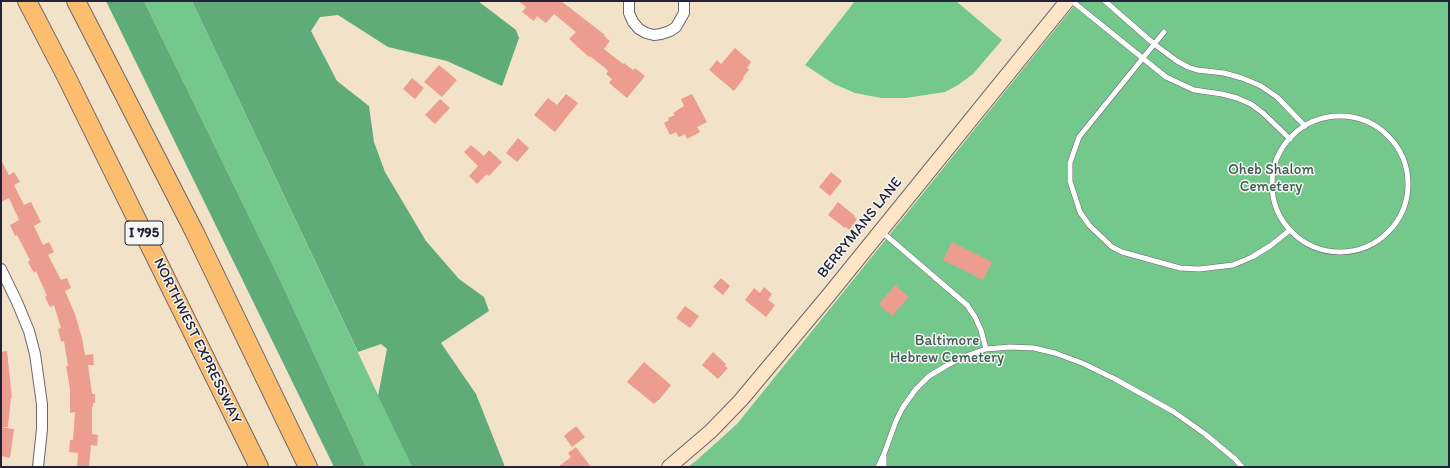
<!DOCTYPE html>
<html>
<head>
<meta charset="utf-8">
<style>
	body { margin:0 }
	#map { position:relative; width:1450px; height:468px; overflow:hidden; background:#f2e2c8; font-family:Itim,sans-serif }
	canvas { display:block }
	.frame { position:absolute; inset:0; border:2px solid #22223b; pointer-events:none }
</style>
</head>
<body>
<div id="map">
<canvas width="1450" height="468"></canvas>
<div class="frame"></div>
</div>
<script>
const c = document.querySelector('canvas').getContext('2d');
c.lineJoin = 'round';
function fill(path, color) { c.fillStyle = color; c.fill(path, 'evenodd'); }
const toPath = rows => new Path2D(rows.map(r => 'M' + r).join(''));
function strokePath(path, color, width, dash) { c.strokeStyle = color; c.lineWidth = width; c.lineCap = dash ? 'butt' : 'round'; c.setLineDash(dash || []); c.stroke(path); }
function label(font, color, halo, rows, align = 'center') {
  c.font = font + ' Itim,sans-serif'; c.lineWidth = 3; c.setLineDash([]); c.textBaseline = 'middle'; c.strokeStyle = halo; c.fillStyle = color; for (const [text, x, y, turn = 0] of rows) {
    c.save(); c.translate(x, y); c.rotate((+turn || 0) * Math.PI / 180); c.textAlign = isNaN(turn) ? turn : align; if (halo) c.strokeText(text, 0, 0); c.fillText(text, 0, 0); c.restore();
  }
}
const green = toPath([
	[144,1,192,1,412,467,366,467,281,282],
	[855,1,956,1,1002,40,973,74,958,85,945,92,906,98,881,98,855,93,834,84,805,65],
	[1078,1,1449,1,1449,467,688,467,697,460,737,424]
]);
const forest = toPath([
	[106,1,144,1,281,282,366,467,334,467],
	[192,1,478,1,516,30,519,38,502,86,447,61,388,47,338,15,320,17,311,31,337,81,369,106,374,142,385,172,426,241,459,279,484,297,489,311,441,343,476,394,505,467,412,467,378,396,387,349,381,344,358,352]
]);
const building = toPath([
	[518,1,561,1,605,35,604,36,610,41,604,49,623,64,624,63,633,70,635,68,645,76,627,98,609,83,612,79,606,74,608,71,604,67,590,56,589,57,569,39,576,32,554,14,546,23,537,16,534,21,522,12,526,7],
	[735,48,751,62,747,68,749,70,743,77,744,78,734,91,709,70,717,60,721,64],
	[439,65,457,80,442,97,424,82],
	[412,78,424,88,415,99,403,89],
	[566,94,578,103,555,132,534,115,548,98,557,105],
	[692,94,707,122,697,127,700,132,687,139,685,134,679,137,676,132,670,135,664,123,669,120,668,118,675,115,673,113,684,106,681,99],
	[440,99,450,108,435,124,425,115],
	[518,138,529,148,517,162,506,153],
	[471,145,484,156,489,150,502,162,489,176,487,174,477,184,469,176,478,166,464,152],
	[1,160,9,175,14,172,20,182,14,185,24,205,31,202,41,222,34,226,43,245,49,242,54,252,48,255,61,280,67,278,71,288,65,291,75,314,82,338,85,355,93,354,94,365,88,365,92,394,95,394,95,403,93,403,93,407,92,407,92,434,98,435,97,446,91,445,89,467,77,467,78,453,69,452,70,440,73,440,75,412,70,413,70,389,66,366,68,366,64,341,61,342,58,329,61,328,54,305,50,307,45,297,47,296,36,271,34,273,28,262,30,260,17,235,15,236,10,225,19,220,9,198,1,202],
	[831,172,842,181,830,196,819,187],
	[838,202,855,216,854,217,857,219,849,230,846,227,845,228,828,215],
	[952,242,992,262,983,280,943,260],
	[721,278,730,286,723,295,713,287],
	[895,285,909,297,892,316,879,304],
	[764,287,772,294,768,300,775,305,766,317,745,300,754,288,760,293],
	[685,306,699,316,690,328,676,318],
	[7,351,12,398,11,398,8,427,1,427,1,352],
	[713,352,726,364,725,366,728,368,718,379,702,365],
	[644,362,671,385,659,400,658,400,654,404,627,382],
	[576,426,585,437,572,447,564,436],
	[1,427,14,429,10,458,1,456],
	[576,447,591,467,558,467,571,457,568,453]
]);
const lane = toPath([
	[1072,1,1166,77,1194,90,1222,94,1237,98,1251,104,1263,113,1290,139],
	[1105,1,1154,44,1177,61,1188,67,1197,70,1224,73,1242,78,1261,86,1277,97,1305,126],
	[1164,32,1079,137,1070,163,1070,181,1080,212,1089,225,1112,247,1122,252,1180,268,1199,269,1233,265,1252,257,1270,246,1290,230],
	'1272 184a68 68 0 1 1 136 0a68 68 0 1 1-136 0Z',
	[882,232,967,305,975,317,981,330,986,349,1010,347,1034,348,1055,353,1082,363,1115,379,1174,412,1205,434,1235,459,1242,467],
	[878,467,884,454,896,421,903,407,916,389,929,376,946,366,963,357,986,349],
	[884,467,884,457]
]);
const street = toPath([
	[629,1,629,13,633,22,639,29,646,33,654,35,661,34,670,31,676,27,684,13,684,1],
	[1,269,17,302,29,331,35,354,42,404,42,429,38,467]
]);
const secondary = toPath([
	[669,467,711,431,741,400,828,296,1067,1]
]);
const highway = toPath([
	[27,1,66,76,259,467],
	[76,1,194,231,308,467]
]);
const shields = [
	[144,233,38]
];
const shieldNames = [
	["I 795",144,233]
];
const parkNames = [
	["Oheb Shalom",1271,170],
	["Cemetery",1271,187],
	["Baltimore",947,341],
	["Hebrew Cemetery",947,358]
];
const streetNames = [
	["BERRYMANS LANE",860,228,-51],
	["NORTHWEST EXPRESSWAY",197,341,64]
];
fill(green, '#75c88c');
fill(forest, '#60ac78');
fill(building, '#ec9d8f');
strokePath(lane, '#6b656c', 6);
strokePath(street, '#6b656c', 12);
strokePath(secondary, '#6b656c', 16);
strokePath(highway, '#6b656c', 20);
strokePath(lane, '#fff', 5);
strokePath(street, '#fff', 10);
strokePath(secondary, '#fee5c5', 14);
strokePath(highway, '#fcbd6f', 18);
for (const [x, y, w] of shields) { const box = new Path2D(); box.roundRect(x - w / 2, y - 12, w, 24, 3); c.fillStyle = '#f6f6f2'; c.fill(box); strokePath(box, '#22223b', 1); }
label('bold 14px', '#22223b', null, shieldNames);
label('15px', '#3f5c57', '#f6f6f2', parkNames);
label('15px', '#22223b', '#f6f6f2', streetNames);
</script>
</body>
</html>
